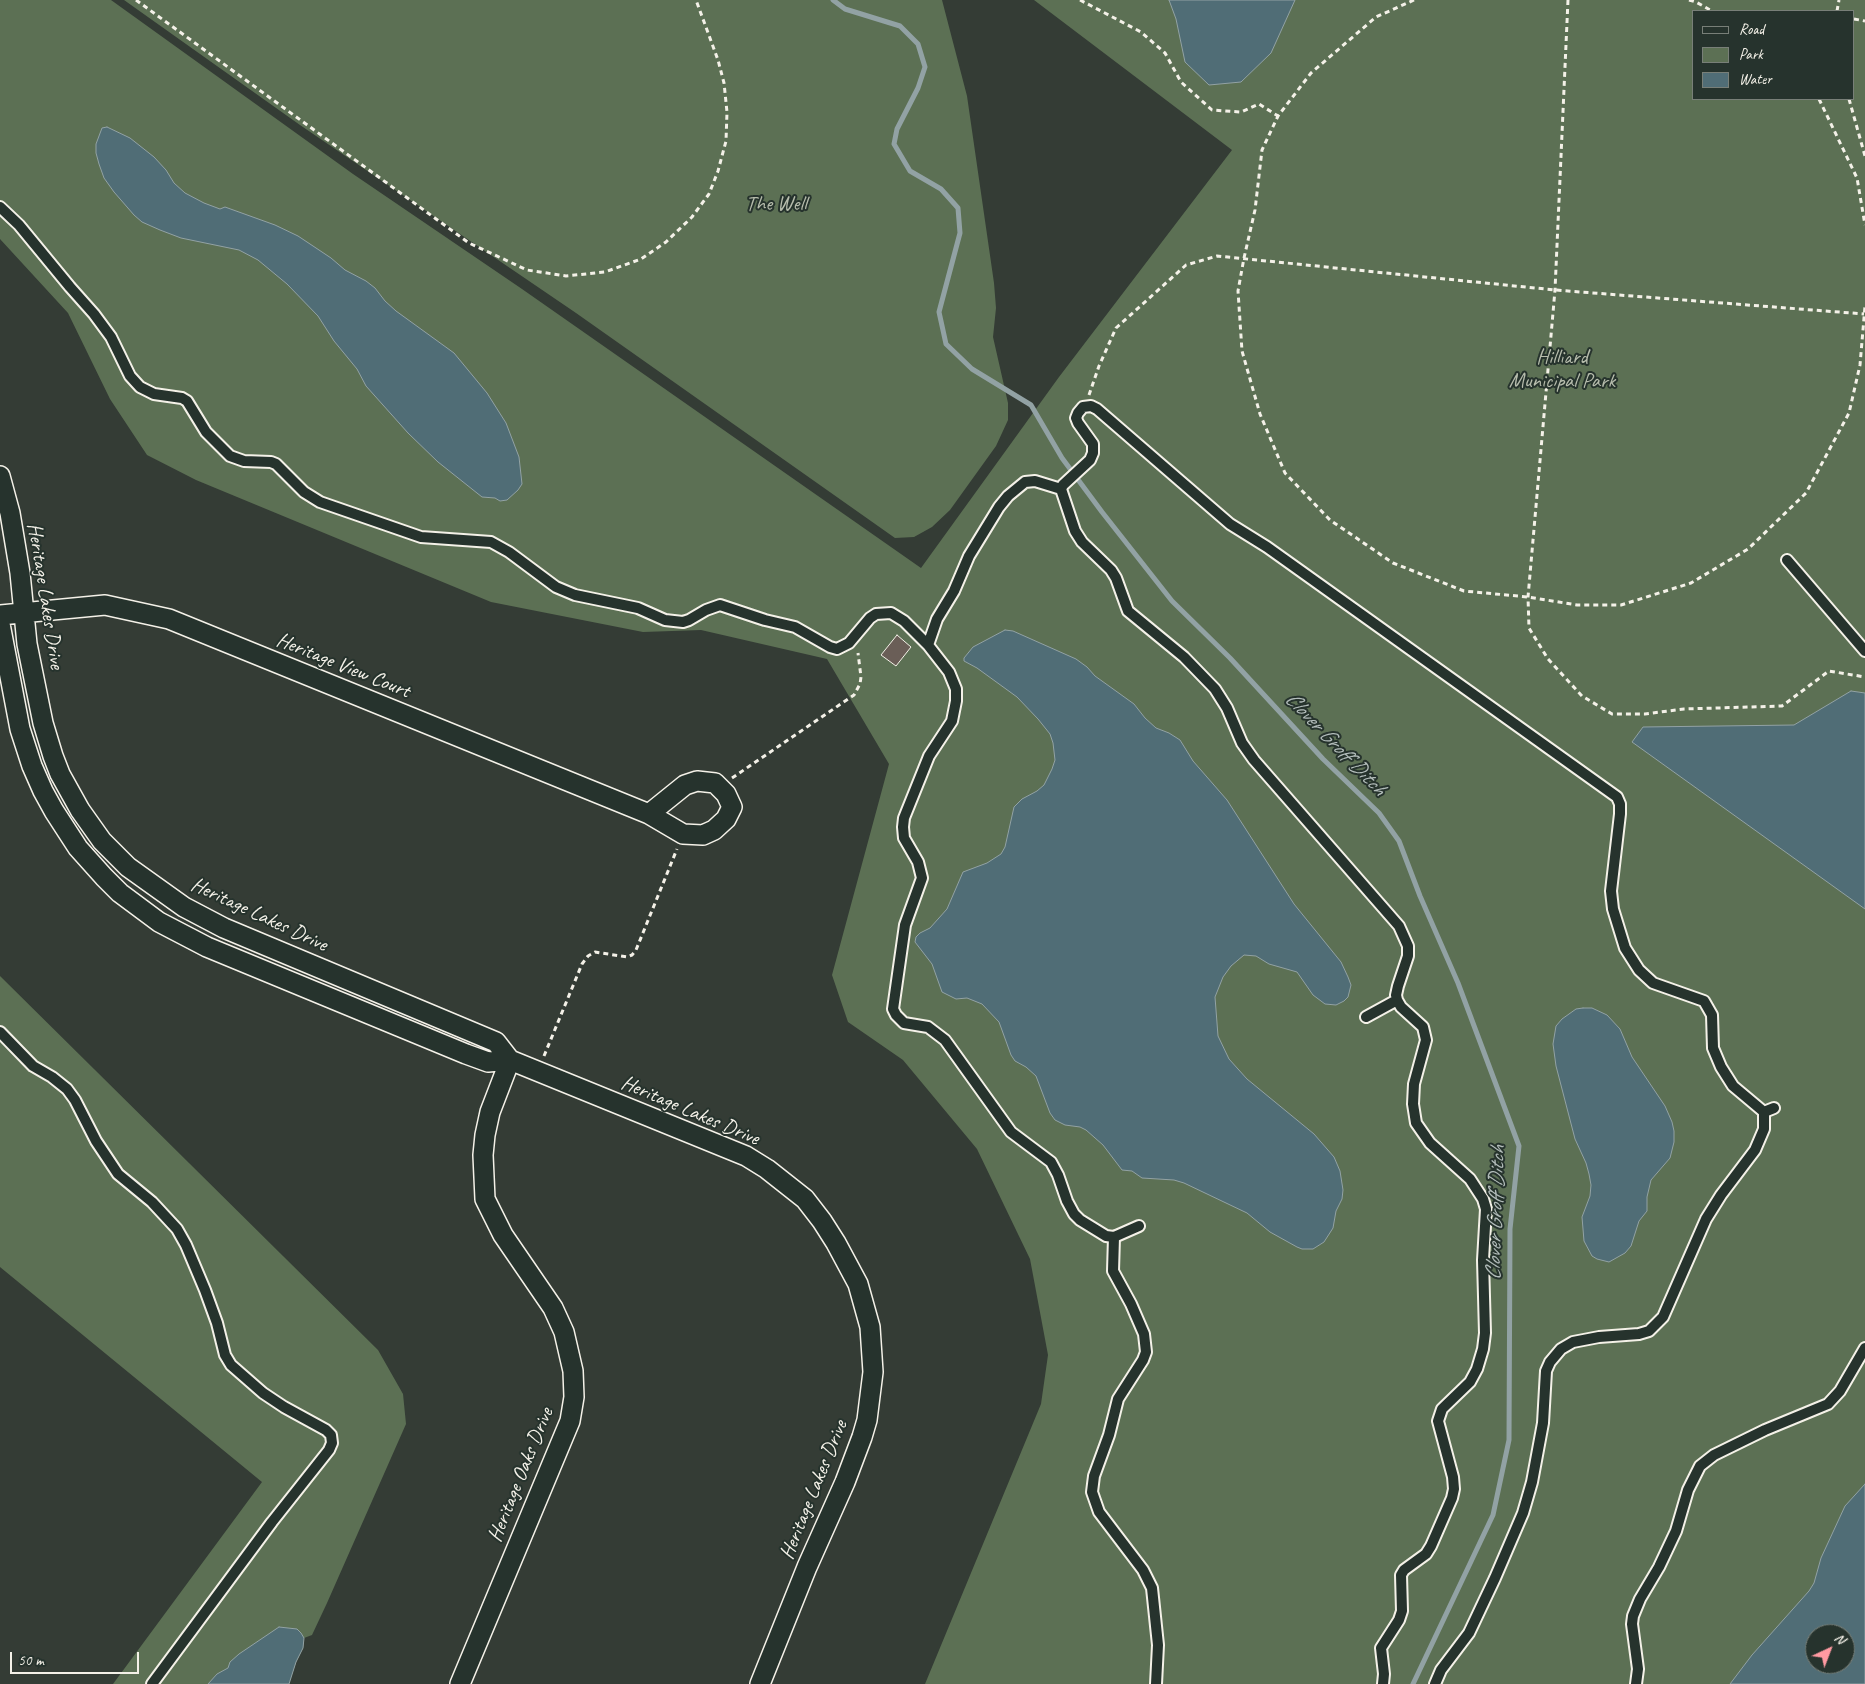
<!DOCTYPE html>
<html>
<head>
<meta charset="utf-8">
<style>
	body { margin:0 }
	#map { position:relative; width:1865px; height:1684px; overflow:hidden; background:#343c35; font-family:Caveat,sans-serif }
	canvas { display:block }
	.legend { position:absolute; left:1692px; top:10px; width:162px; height:90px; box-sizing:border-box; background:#26332d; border:1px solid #787f78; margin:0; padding:6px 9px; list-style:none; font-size:15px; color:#f4f1e8 }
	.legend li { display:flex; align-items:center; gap:10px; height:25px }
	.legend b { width:25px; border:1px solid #787f78 }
	.north { position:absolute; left:1805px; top:1624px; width:50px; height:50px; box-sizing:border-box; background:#26332d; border:1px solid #787f78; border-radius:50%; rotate:43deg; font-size:14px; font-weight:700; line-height:20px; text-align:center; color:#f4f1e8 }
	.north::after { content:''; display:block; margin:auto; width:18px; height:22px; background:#ff9aa2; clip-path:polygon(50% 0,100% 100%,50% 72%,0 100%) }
	.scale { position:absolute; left:10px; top:1652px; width:129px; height:22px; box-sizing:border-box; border:2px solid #f4f1e8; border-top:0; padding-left:6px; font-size:15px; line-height:18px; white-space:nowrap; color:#f4f1e8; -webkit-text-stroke:4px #26332d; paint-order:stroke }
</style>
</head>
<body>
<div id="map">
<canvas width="1865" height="1684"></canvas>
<ul class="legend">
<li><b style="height:6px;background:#26332d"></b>Road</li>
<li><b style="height:14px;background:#5c7054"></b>Park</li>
<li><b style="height:14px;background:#506d76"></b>Water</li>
</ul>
<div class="north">N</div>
<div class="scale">50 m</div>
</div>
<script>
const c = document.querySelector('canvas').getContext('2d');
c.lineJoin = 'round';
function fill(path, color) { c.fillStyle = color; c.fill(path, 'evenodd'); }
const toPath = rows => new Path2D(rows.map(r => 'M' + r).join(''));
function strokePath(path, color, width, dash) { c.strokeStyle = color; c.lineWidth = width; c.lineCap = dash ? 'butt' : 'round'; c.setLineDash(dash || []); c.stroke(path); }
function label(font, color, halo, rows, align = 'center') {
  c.font = font + ' Caveat,sans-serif'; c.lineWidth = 4; c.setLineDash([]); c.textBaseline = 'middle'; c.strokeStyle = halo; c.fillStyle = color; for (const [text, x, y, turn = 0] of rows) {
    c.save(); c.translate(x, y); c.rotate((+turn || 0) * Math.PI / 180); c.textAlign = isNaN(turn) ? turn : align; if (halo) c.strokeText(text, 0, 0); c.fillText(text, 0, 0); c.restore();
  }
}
const green = toPath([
	[0,0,111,0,353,174,522,289,921,568,1059,377,1232,150,1034,0,1865,0,1865,1684,925,1684,1041,1404,1048,1355,1030,1259,977,1149,903,1060,848,1022,832,975,889,764,827,659,701,630,643,632,491,602,196,480,147,455,110,399,68,313,0,239],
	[1694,11,1854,11,1854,99,1694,99],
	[1815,1634,1845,1634,1845,1664,1815,1664],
	[124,0,942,0,967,96,994,283,996,308,993,337,1008,403,1008,420,996,446,950,510,932,527,914,537,895,538,576,313,300,125],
	[0,976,378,1350,403,1394,406,1424,327,1603,312,1635,304,1638,303,1648,296,1662,289,1684,113,1684,262,1482,0,1267]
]);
const water = toPath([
	[1169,0,1295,0,1271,53,1241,82,1209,85,1185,62,1176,19,1169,0],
	[107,127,130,138,154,157,166,170,174,183,185,193,204,203,220,209,225,207,275,225,298,236,331,258,345,270,366,281,375,288,385,301,396,311,454,353,487,393,506,423,519,457,522,484,518,490,507,500,500,501,495,498,482,497,438,462,408,433,366,386,357,369,334,341,318,316,287,284,258,260,239,250,181,238,160,230,142,222,134,215,114,192,104,178,99,164,96,153,96,144,102,128,107,127],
	[1005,630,1013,631,1076,659,1087,667,1095,676,1134,704,1145,718,1156,728,1169,733,1180,740,1193,761,1227,800,1294,904,1341,962,1348,977,1351,985,1348,997,1344,1001,1336,1005,1325,1004,1313,995,1297,972,1269,964,1256,956,1244,955,1231,966,1223,977,1215,997,1218,1036,1229,1059,1247,1079,1314,1134,1334,1157,1340,1171,1343,1190,1342,1199,1336,1211,1333,1228,1324,1242,1313,1249,1302,1249,1297,1247,1270,1232,1247,1213,1184,1183,1174,1180,1142,1178,1132,1171,1122,1170,1103,1145,1086,1130,1080,1127,1065,1125,1055,1120,1050,1113,1036,1076,1026,1067,1015,1061,1011,1055,999,1022,982,1004,967,998,956,999,942,992,932,964,915,942,916,937,920,933,930,928,947,909,963,872,987,863,1001,854,1005,847,1014,807,1022,799,1037,791,1044,785,1052,769,1055,760,1053,743,1050,734,1038,719,1017,697,977,668,964,661,964,658,973,647,1005,630],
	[1851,691,1865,693,1865,909,1632,742,1643,727,1794,725,1851,691],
	[1583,1008,1592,1008,1607,1015,1620,1029,1632,1057,1665,1106,1672,1122,1674,1131,1674,1142,1670,1158,1651,1180,1647,1197,1647,1211,1639,1221,1631,1246,1625,1253,1609,1262,1597,1259,1592,1256,1584,1241,1582,1217,1590,1196,1591,1185,1589,1174,1586,1163,1575,1139,1556,1066,1553,1044,1556,1026,1562,1019,1576,1009,1583,1008],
	[1865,1484,1865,1684,1730,1684,1752,1655,1809,1591,1814,1583,1821,1558,1845,1506,1865,1484],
	[1815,1634,1845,1634,1845,1664,1815,1664,1815,1634],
	[279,1627,297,1629,301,1633,304,1638,303,1648,296,1662,289,1684,208,1684,217,1674,228,1668,230,1662,239,1654,279,1627]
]);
const stream = toPath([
	[833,0,845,9,900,26,918,44,925,67,918,88,897,129,894,144,910,171,941,189,958,208,960,233,939,312,946,344,972,369,1031,405,1062,458,1102,512,1172,601,1230,658,1323,759,1379,813,1399,841,1420,896,1458,983,1519,1146,1510,1229,1509,1440,1493,1515,1413,1684]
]);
const building = toPath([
	[897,635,911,647,896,666,881,655,897,635]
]);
const path = toPath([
	[136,0,469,243,527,270,566,276,605,272,641,259,666,242,692,217,709,194,718,171,726,141,727,112,724,83,718,60,696,0],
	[1080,0,1141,32,1165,53,1181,82,1212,110,1241,112,1259,104,1278,116],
	[1414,0,1376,17,1311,73,1278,116,1262,150,1255,210,1244,258,1238,291,1242,351,1260,414,1285,473,1330,520,1393,563,1464,591,1528,597,1577,605,1621,605,1691,583,1748,549,1806,493,1849,413,1860,365,1865,306],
	[1568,0,1555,290,1528,597,1529,628,1548,659,1582,696,1612,714,1645,714,1684,709,1782,706,1829,671,1865,677],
	[1689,0,1696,2,1712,11],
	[1837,11,1839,0],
	[1854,19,1865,21],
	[1819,99,1857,178,1865,225],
	[1849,99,1865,156],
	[1089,395,1099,366,1116,328,1186,265,1217,256,1555,290,1864,314],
	[732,778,854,695,860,684,861,677,858,653],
	[544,1056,582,964,588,956,595,952,627,957,632,955,636,950,677,849]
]);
const lane = toPath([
	[0,207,19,225,70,287,94,314,111,337,130,376,140,387,154,394,182,398,187,401,206,432,230,456,244,461,271,462,276,464,304,492,320,502,421,537,491,542,509,552,556,587,575,595,638,608,665,620,683,622,689,620,706,610,720,605,765,620,795,627,830,647,837,649,849,643,870,618,876,614,891,613,904,621,928,645,949,672,956,689,956,701,952,721,929,756,904,818,903,827,904,838,918,862,922,878,905,925,893,1009,896,1015,904,1023,928,1027,945,1040,1011,1132,1051,1162,1058,1175,1067,1201,1074,1214,1080,1220,1106,1236,1114,1237,1139,1226],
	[1787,560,1865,651],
	[928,645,937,619,954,591,969,556,999,507,1008,496,1025,482,1035,481,1061,489],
	[1366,1017,1397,1000],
	[0,1032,33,1066,52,1077,67,1089,75,1100,96,1141,118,1174,152,1202,177,1229,186,1245,205,1290,217,1323,225,1355,231,1365,263,1393,284,1407,326,1430,331,1435,332,1443,329,1450,272,1522,152,1684],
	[1764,1112,1774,1108],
	[1114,1237,1113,1271,1131,1304,1144,1334,1146,1352,1143,1360,1118,1399,1109,1435,1094,1476,1092,1492,1099,1512,1143,1570,1152,1588,1158,1645,1156,1684],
	[1383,1684,1384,1674,1381,1648,1399,1620,1402,1611,1401,1575,1404,1570,1426,1554,1431,1546,1452,1498,1454,1489,1453,1477,1438,1421,1442,1409,1470,1382,1477,1369,1483,1349,1485,1333,1483,1260,1486,1209,1483,1199,1470,1179,1430,1143,1416,1123,1413,1104,1414,1084,1426,1040,1423,1027,1401,1007,1397,1000,1396,995,1398,986,1408,956,1408,946,1399,926,1254,760,1242,743,1227,708,1215,689,1184,657,1128,611,1116,578,1111,570,1082,542,1075,531,1061,489,1063,485,1090,460,1093,453,1093,444,1078,423,1076,418,1078,413,1083,407,1091,406,1097,409,1230,524,1267,547,1617,797,1620,804,1620,814,1611,891,1613,909,1625,948,1639,970,1653,983,1704,1001,1712,1015,1713,1048,1721,1067,1733,1086,1764,1112,1764,1129,1755,1150,1721,1195,1706,1219,1663,1317,1649,1331,1639,1334,1599,1337,1573,1342,1561,1349,1550,1362,1546,1371,1543,1423,1532,1482,1523,1513,1495,1578,1469,1633,1441,1670,1435,1684],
	[1636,1684,1638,1669,1632,1624,1633,1616,1640,1599,1659,1567,1676,1531,1688,1490,1700,1466,1714,1455,1765,1430,1828,1404,1840,1391,1865,1348]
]);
const street = toPath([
	[0,476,10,513,20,573,27,644,43,723,53,756,60,774,80,810,102,841,128,867,184,907,224,928,496,1042,510,1060,746,1156,767,1169,805,1199,822,1221,836,1243,858,1284,870,1327,873,1372,867,1420,862,1437,845,1482,807,1567,760,1684],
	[0,615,105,605,169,619,649,814,683,834,703,835,714,830,726,819,732,807,726,794,715,783,697,781,685,785,649,814],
	[0,624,20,729,32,766,43,791,54,811,78,848,104,877,120,893,159,922,207,947,466,1054,488,1062,510,1060],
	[460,1684,570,1421,574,1397,573,1371,564,1332,553,1308,503,1235,485,1199,483,1155,485,1135,490,1112,510,1060]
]);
const parkNames = [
	["The Well",776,204],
	["Hilliard",1562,357],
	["Municipal Park",1562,381]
];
const streetNames = [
	["Heritage Lakes Drive",45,596,81],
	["Heritage View Court",343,666,22],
	["Heritage Lakes Drive",259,915,25],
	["Heritage Lakes Drive",690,1111,23],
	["Heritage Oaks Drive",521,1475,-68],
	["Heritage Lakes Drive",814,1490,-68]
];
const waterNames = [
	["Clover Groff Ditch",1335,744,46],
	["Clover Groff Ditch",1496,1213,-88]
];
fill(green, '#5c7054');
fill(water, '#506d76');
strokePath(water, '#92a2a4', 1);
strokePath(stream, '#92a2a4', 5);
fill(building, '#6a5e57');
strokePath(building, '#f4f1e8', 1);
strokePath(lane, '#f4f1e8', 14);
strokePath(street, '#f4f1e8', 22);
strokePath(path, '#f4f1e8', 3, [5, 4]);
strokePath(lane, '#26332d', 10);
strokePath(street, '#26332d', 19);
label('21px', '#b7bdad', '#26332d', parkNames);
label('21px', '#f4f1e8', '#26332d', streetNames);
label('italic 22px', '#b2bcba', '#26332d', waterNames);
</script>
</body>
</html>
